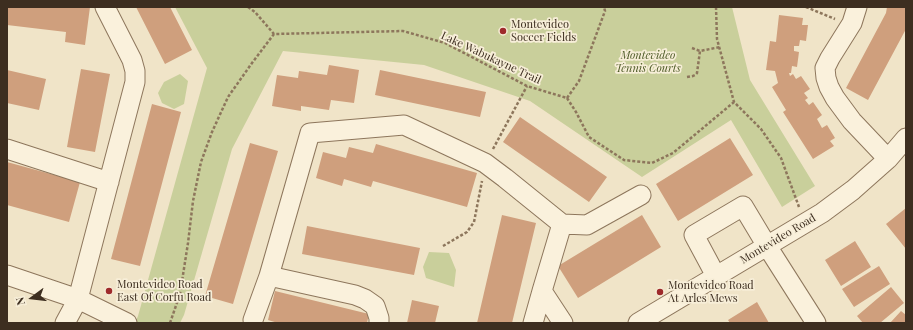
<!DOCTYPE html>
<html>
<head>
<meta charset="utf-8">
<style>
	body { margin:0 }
	#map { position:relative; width:913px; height:330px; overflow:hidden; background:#f0e4c8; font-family:"Playfair Display",serif }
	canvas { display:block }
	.frame { position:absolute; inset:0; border:8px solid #3d2e20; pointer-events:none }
	.north { position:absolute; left:12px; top:278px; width:40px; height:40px; -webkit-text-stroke:3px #f7eed8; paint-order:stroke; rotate:255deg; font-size:11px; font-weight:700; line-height:16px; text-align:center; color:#3d2e20 }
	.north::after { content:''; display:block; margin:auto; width:14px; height:18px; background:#3d2e20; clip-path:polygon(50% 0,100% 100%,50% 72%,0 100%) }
</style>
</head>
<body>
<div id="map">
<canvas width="913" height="330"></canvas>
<div class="frame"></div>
<div class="north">N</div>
</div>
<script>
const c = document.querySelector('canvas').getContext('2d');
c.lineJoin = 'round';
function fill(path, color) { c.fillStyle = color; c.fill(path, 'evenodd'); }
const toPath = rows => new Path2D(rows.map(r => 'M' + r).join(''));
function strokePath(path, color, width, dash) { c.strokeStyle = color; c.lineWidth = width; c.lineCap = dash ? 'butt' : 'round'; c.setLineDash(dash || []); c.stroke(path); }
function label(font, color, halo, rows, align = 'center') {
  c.font = font + ' "Playfair Display",serif'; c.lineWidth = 3.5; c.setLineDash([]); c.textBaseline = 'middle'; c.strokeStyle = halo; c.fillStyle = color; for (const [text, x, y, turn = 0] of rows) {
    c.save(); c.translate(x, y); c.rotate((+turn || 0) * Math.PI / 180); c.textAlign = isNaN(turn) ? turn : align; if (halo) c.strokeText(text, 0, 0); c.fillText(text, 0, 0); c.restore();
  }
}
const green = toPath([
	[175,7,732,7,750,80,815,186,782,207,731,120,642,177,530,101,424,65,283,51,232,149,184,315,180,323,135,323,138,316,143,298,207,68],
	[180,74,188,81,184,104,174,109,162,103,158,93,164,82],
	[429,252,449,253,456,270,454,287,426,278,423,267]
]);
const building = toPath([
	[7,7,90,7,85,45,65,42,66,32,7,25],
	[136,7,170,7,192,50,165,64],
	[887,7,906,7,906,29,868,100,846,88,886,13],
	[779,15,803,18,802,25,808,25,806,41,800,40,799,46,794,46,794,51,799,52,797,67,792,66,791,73,789,73,790,76,793,74,796,79,801,76,810,89,804,93,808,98,805,100,809,105,813,102,822,115,817,119,822,128,827,125,835,138,830,141,834,146,813,159,783,112,786,110,772,87,778,83,775,71,766,70,770,41,776,42],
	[329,65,359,70,354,103,331,100,329,110,301,106,301,111,272,106,277,75,298,78,299,71,327,75],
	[81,69,110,74,95,152,67,147],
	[7,70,46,79,39,110,7,103],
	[380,70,486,92,480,117,375,95],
	[152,104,181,112,140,266,111,259],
	[520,117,607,177,589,202,503,142],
	[730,138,753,175,678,221,656,184],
	[250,143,278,151,233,304,205,296],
	[376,144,477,173,467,207,373,181,371,187,344,179,342,186,316,178,323,152,346,158,349,147,373,153],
	[7,162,80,182,69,222,7,205],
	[906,208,906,249,886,224],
	[502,215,536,223,512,323,477,323],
	[642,215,661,247,578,298,558,266],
	[307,226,420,248,414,275,302,254],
	[855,241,871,267,841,286,825,260],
	[879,266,890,284,854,307,842,289],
	[891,287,904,303,880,323,863,323,857,316],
	[275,291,369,314,367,323,278,323,268,320],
	[412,300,439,306,435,323,407,323],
	[757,302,769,323,730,323,728,320],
	[901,311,906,315,906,323,890,323]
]);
const path = toPath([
	[248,7,255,12,274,34,403,31,445,43,527,86,567,98],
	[716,7,717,39,734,102,761,129,781,158,799,207],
	[806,7,835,19],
	[692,48,700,51],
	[687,77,693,76,695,75,697,73,700,51,720,47],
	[567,98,576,112,589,137,624,160,652,163,673,153,734,102],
	[567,98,579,81,605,11,604,7],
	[493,149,527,86],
	[443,246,467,232,474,222,482,181],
	[170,323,180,294,188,243,193,201,201,162,212,132,228,97,252,63,274,34]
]);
const minor = toPath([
	[857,7,852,23,830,58,825,68,826,78,829,87,835,98,852,121,888,159],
	[7,149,109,182],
	[562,224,587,225,641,195],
	[7,275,78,299,127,323],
	[716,276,694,235,743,206,767,246,816,323],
	[253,320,269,276],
	[65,323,78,299,135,82,135,71,132,60,105,7],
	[379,323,379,318,375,306,365,299,355,295,269,276,310,133,404,125,485,163,505,178,562,224,542,291,563,323],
	[533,323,542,291],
	[638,323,822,213,853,190,888,159,906,138]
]);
const markers = [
	[503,31,4,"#9e2a2b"],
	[109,291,4,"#9e2a2b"],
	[660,292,4,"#9e2a2b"]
];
const poiNames = [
	["Montevideo",511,25],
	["Soccer Fields",511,38],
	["Montevideo Road",117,285],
	["East Of Corfu Road",117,298],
	["Montevideo Road",668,286],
	["At Arles Mews",668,299]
];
const parkNames = [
	["Montevideo",648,56],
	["Tennis Courts",648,69]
];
const streetNames = [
	["Lake Wabukayne Trail",491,58,25],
	["Montevideo Road",778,239,-31]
];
fill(green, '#c9cf9b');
fill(building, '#cf9f7d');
strokePath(minor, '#8d765c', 21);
strokePath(path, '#8d765c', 2.5, [3, 2]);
strokePath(minor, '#faf1dc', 19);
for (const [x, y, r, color] of markers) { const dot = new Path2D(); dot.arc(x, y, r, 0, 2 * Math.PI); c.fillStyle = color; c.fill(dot); strokePath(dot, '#f7eed8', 1.5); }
label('11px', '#3d2e20', '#f7eed8', poiNames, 'left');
label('italic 11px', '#4d5a26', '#f7eed8', parkNames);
label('11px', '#3d2e20', '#f7eed8', streetNames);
</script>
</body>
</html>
